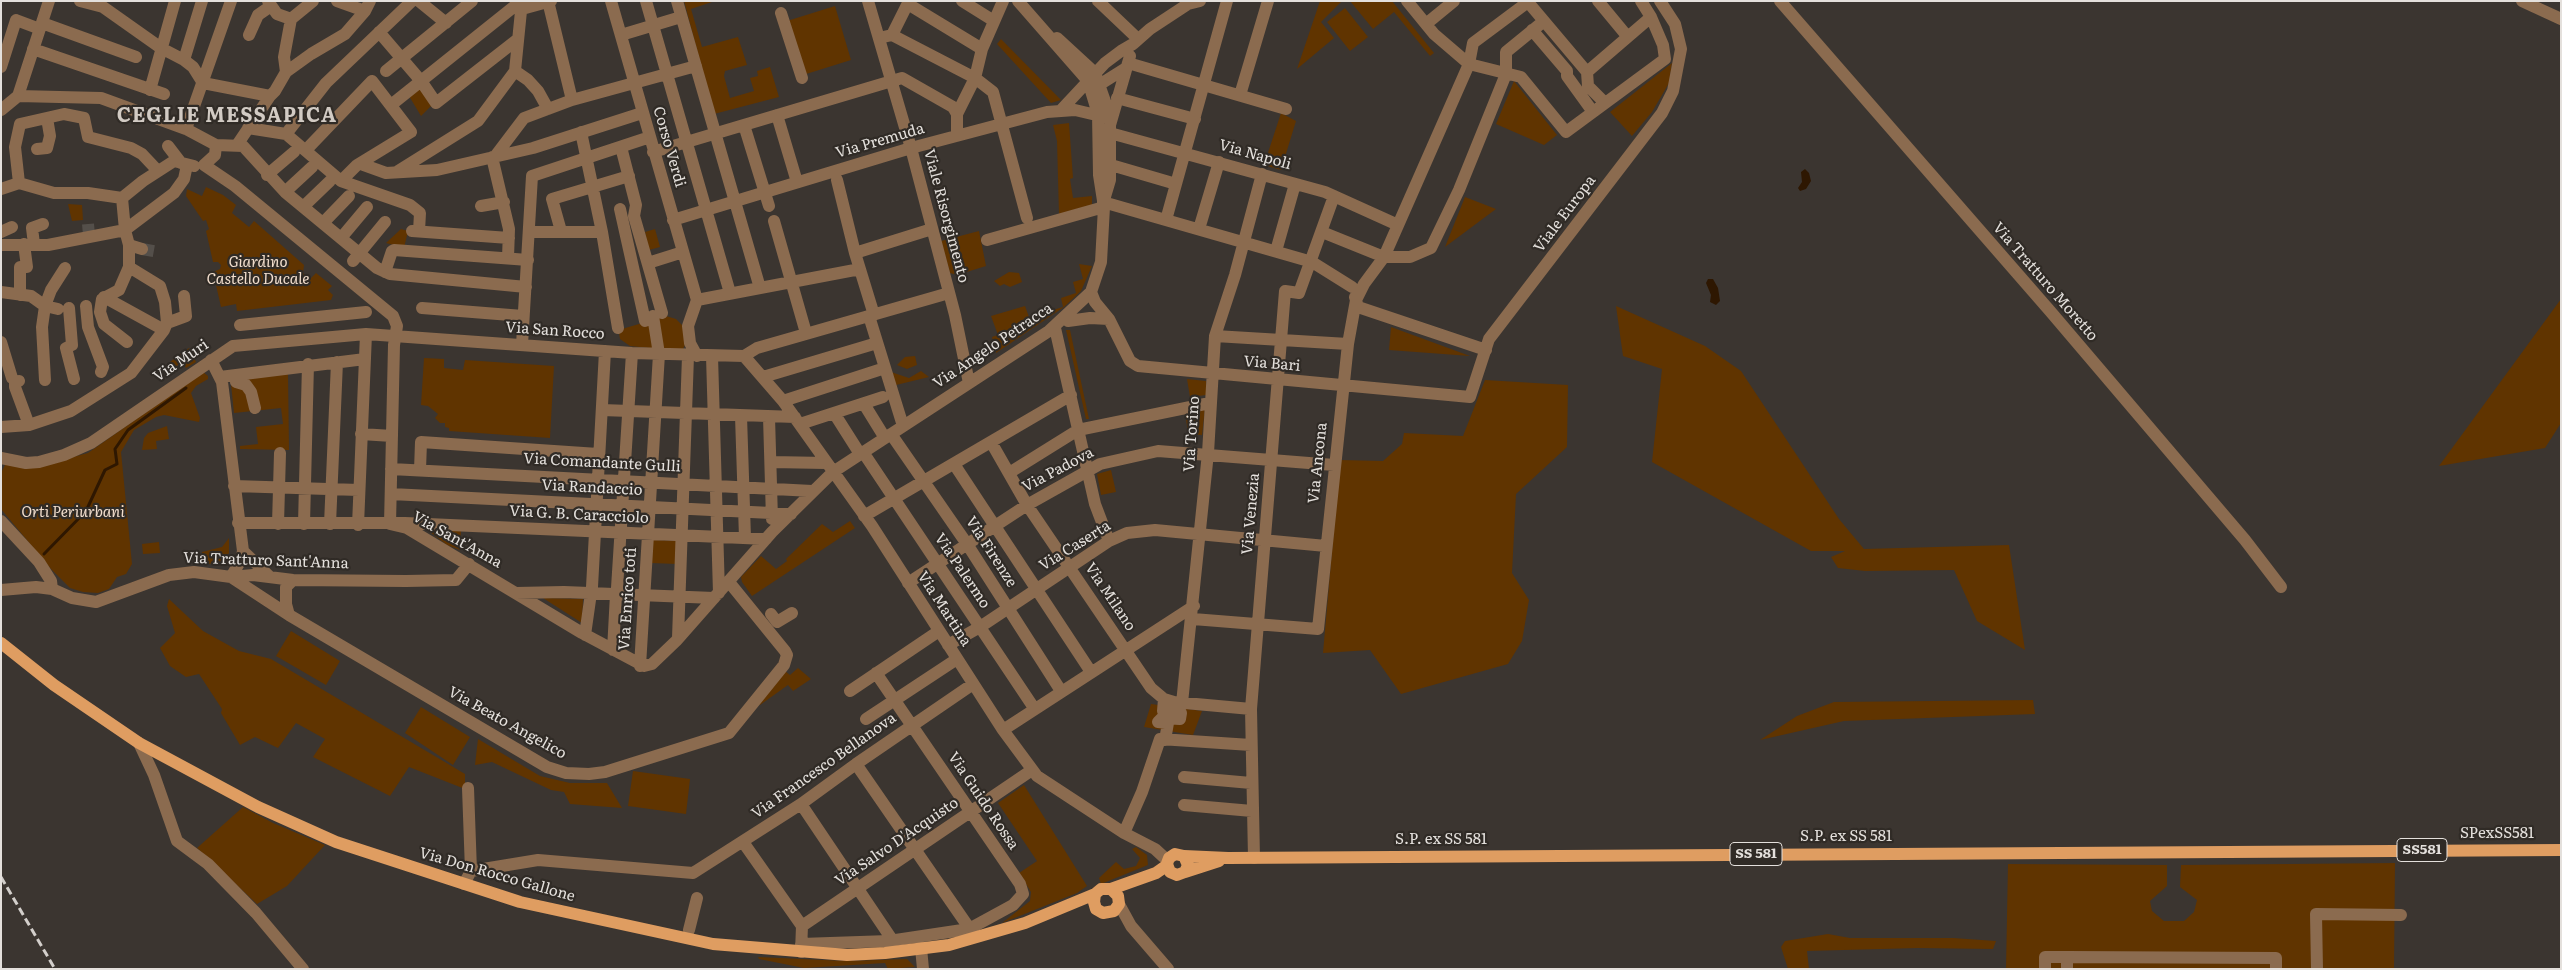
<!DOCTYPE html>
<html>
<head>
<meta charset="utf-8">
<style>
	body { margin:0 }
	#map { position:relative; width:2562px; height:970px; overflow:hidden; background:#3b3530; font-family:Literata,serif }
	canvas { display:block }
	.frame { position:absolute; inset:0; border:2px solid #e4e0dc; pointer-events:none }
</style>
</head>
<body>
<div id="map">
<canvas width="2562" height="970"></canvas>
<div class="frame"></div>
</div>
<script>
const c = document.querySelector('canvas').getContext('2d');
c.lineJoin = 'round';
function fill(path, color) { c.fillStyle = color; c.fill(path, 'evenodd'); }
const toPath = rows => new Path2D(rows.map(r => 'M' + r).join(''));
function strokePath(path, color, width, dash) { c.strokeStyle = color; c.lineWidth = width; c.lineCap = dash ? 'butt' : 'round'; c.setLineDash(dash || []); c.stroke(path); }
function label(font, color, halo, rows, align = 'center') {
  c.font = font + ' Literata,serif'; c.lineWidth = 4.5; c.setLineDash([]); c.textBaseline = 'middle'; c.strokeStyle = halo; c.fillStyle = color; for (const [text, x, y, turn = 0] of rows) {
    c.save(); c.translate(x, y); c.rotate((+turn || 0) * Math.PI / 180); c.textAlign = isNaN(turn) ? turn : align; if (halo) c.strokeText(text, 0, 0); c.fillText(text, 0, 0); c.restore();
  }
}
const green = toPath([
	[684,1,715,1,691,9,702,47,738,37,747,65,725,71,724,76,730,98,754,91,750,78,758,76,757,71,770,67,779,97,714,114],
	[1320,1,1342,1,1321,22,1334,38,1297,69],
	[1350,1,1392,1,1434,53,1430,56,1394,12,1373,29],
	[835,6,851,60,803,75,787,21],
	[1345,8,1368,37,1350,51,1327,22],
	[1001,39,1061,100,1051,103,997,44],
	[1672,63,1669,83,1652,112,1632,136,1610,112],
	[1514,81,1557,135,1544,145,1496,124],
	[419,88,433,104,421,116,409,96],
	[1281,113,1296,121,1281,170,1264,165],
	[1069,123,1073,178,1070,179,1073,198,1092,196,1092,205,1059,214,1057,141,1053,125],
	[206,187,223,195,236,205,232,213,249,227,254,221,304,265,303,273,310,279,316,273,332,286,328,290,333,295,331,300,237,311,236,304,221,307,213,272,220,269,221,265,218,262,213,262,206,231,209,229,206,220,203,221,186,196,187,189,202,196],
	[1465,197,1496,209,1445,247],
	[68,204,82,205,83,220,72,221],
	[401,229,408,231,404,248,386,243],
	[655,229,660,247,649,250,645,232],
	[979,231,986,266,957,275,950,273,941,241],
	[1079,264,1092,266,1081,291,1064,307,996,353,992,337,998,335,991,316,1025,306,1029,317,1063,307,1061,298,1076,293,1073,282,1083,279],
	[1009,272,1019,273,1022,282,1010,287,1004,284,1000,286,994,281],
	[2561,299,2561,423,2545,448,2439,466],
	[1616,306,1705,346,1741,371,1839,519,1864,549,2009,545,2025,650,1977,621,1954,570,1865,571,1838,568,1831,557,1845,551,1811,551,1652,462,1662,369,1623,356],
	[666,316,676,319,683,326,685,345,683,349,679,351,630,346,620,339,619,333,622,329],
	[1391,327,1470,356,1389,350],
	[1066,330,1070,330,1089,419,1086,419],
	[189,348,196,362,186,368,182,362,174,368,170,362],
	[915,356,917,365,907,369,897,365,905,357],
	[424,358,444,359,444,368,463,370,465,360,554,366,550,438,449,431,449,428,445,427,445,423,440,423,435,418,438,414,428,406,421,405],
	[921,371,929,377,896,385,891,372,909,378],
	[203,372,208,376,208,379,196,386,191,393,200,418,199,422,164,415,156,417,134,430,121,452,132,564,126,574,117,577,109,589,98,593,83,592,70,588,51,569,1,509,1,473,6,463,42,465,88,453],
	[288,373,289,450,240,449,240,446,258,444,256,427,283,424,281,408,234,413,231,384,236,378],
	[1187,379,1206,381,1206,395,1190,397],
	[1485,380,1568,385,1567,447,1516,494,1512,573,1529,600,1522,641,1508,664,1401,694,1370,650,1323,653,1340,460,1383,461,1402,444,1404,433,1463,436],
	[1205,408,1202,435,1188,434,1185,411],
	[167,426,169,439,156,441,157,449,142,450,144,438,148,433],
	[1111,470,1116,492,1101,495,1097,474],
	[850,521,855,528,752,596,742,582,741,577,761,556,776,569,787,561,786,559,822,524,833,532],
	[426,529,461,530,460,550,447,545],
	[229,538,229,553,223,561,209,564,203,560,202,552,222,547],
	[653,540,678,541,677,564,651,563],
	[159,542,160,553,143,554,142,544],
	[543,598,583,599,582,623],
	[169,599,203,631,239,651,271,659,465,774,465,789,409,767,390,796,313,757,325,739,296,723,278,748,255,737,240,745,221,713,222,709,199,674,186,677,170,666,160,648,175,633,167,606],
	[291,631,340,661,326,685,276,656],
	[798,668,811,679,793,691,788,685,760,705,758,703,785,671,790,675],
	[2033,700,2035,714,1844,721,1760,740,1797,716,1834,702],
	[1151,704,1202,711,1193,735,1144,727],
	[421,707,470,737,453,765,405,733],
	[478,739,540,776,570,783,607,783,622,808,570,804,564,792,551,790,492,762,475,765],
	[633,771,690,779,686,814,628,806],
	[1024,785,1087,886,1077,893,1002,923,1030,901,1031,892,1019,873,1037,861,998,803],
	[243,807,273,823,325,845,287,886,257,904,197,848],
	[1136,847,1147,855,1148,865,1101,884,1099,878,1116,862,1124,869,1136,866,1140,858,1132,849],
	[2395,863,2394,969,2006,969,2008,864,2167,865,2167,886,2150,901,2152,911,2164,921,2184,921,2194,912,2197,900,2180,887,2181,865],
	[1828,934,1850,938,1953,938,1996,941,1993,949,1918,948,1807,951,1809,969,1788,969,1781,947,1785,941],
	[758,957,846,961,907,959,915,967,888,969,885,963,804,968,759,959]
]);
const water = toPath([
	[1805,169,1809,173,1811,181,1806,189,1800,191,1798,188,1802,182,1801,172],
	[1708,279,1713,279,1718,288,1720,301,1716,305,1710,302,1711,295,1706,283]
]);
const stream = toPath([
	[44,554,86,511,105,470,117,464,115,449,128,430,186,388]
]);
const minorTunnel = toPath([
	[88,224,89,235],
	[142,249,159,252]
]);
const minor = toPath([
	[80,1,103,7,161,48,184,60,193,67,203,83],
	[268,1,277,14,291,19],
	[337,1,365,11],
	[419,1,446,23],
	[548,1,572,100],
	[611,1,697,300],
	[646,1,730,293],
	[677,1,760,288],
	[868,1,911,148,955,315,969,383],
	[962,1,994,21],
	[1018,1,1088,81,1099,85,1126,68],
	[1098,1,1138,39],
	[1407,1,1434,34,1469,64,1521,77,1566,132,1665,59,1663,45,1651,17,1641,1],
	[1527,1,1587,72,1588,86,1605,103],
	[1598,1,1627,36],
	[1780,1,2050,311,2245,540,2281,587],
	[2522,1,2561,19],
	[908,4,982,49],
	[522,9,551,1],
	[781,13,802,78],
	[291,19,313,1],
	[42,23,136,57],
	[1426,24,1454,1],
	[1532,30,1567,71,1567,76,1593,112],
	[379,32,421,81,436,103,518,39],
	[249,35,258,15,271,6],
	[621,35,681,17],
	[892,35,909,1],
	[879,38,892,35,975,78,993,92,1027,218],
	[1057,38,1095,73,1107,107,1109,119],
	[33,49,164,94],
	[184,60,202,1],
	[1128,63,1286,109],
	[1,67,16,20,40,29],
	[386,71,472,1],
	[515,71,528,80,538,91,548,109],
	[286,72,284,57,291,19],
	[1587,72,1651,17],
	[203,83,270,96],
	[150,90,175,1],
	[1240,95,1268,1],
	[18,96,101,98,186,129,216,145,243,146,285,192,377,268,390,274,526,287],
	[18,96,49,1],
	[1117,98,1195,119],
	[391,105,521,1],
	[1062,109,1105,63,1121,51,1133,44,1150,29,1188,4,1200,1],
	[1,110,18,96],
	[957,114,975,78,982,49,1003,1],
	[777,115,797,182],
	[744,125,769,206],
	[248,128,286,134,341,181,357,165,411,132,372,81,306,150],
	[186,129,231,1],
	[1099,130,1325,192,1398,225],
	[581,132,602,232,618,328],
	[286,134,326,83,412,1],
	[237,145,270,96,275,91,286,72,311,54,345,34,365,11,370,1],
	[168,146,181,163],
	[621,147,636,205,634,216,662,313],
	[37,149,47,148,50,136,47,118],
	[653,152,902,78,953,107,957,114,957,135],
	[496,155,524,118,572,100,696,66],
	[492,157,509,229,508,258],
	[361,164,386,173,437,170,533,148,642,113],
	[204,165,235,186,393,316,397,326,394,345,390,524,407,528,582,633,644,666,652,664,676,641,772,532,833,472,1049,331,1091,292,1101,262,1104,207,1099,175,1098,114,1088,81],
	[204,165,215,155,216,145],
	[1111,165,1176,184],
	[398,171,478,121,515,71,522,1],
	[267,175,294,152],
	[837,180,855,253,874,315],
	[341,181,410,205,420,213,419,231],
	[19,183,15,147,20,124,64,114,84,118,88,137,131,148,142,154,158,171],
	[19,183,54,193,88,193,122,198],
	[1,189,19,183],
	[285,192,312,167],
	[122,198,125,230,129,245,129,267,119,290,102,299,100,312,104,324,127,342],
	[122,198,143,181,174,161,194,166],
	[1104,200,1110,180,1110,125,1130,56],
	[1103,202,1312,262,1352,287],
	[304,206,330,181],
	[481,206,504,202],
	[620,209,645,321],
	[673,220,911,148,1047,112,1075,110,1109,118],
	[1166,220,1227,1],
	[774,221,806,333],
	[323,223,349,196],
	[1199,229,1219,162],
	[412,231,509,238],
	[561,231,552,199,629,176],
	[1,232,12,227],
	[531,232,602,232],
	[1322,232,1384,257,1410,257,1431,248,1459,190,1506,74,1506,52,1544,21],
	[341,238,367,207],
	[987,240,1104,207],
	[34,244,32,228,43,224],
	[1,245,48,245,125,230,174,193,184,179,187,165],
	[129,245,142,249],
	[1276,251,1295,184],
	[855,253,932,229],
	[353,261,385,222],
	[648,263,683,252],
	[129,267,160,286,165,302,167,323],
	[385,272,392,251,394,250,528,260],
	[1,292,31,296,45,306,58,309],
	[1091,292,1095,302,1109,319,1130,361,1138,366,1470,397,1489,339,1662,113,1673,91,1681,49,1675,24,1660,1],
	[20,295,20,267,27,267,24,244],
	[104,297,164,330,167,323],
	[1355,297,1358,307,1486,350],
	[697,300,860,269],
	[86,306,88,327,103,367,101,372],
	[69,308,72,345,66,348,74,379],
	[422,308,523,316],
	[869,316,903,426],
	[1068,321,1090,318,1109,319],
	[167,323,186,316,184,296],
	[240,325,366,312],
	[1055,328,1095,504,1109,541],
	[1215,336,1348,344],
	[1,342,12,378],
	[522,345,532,176,650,137],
	[697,356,690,343,688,326,697,300],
	[712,356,719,593],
	[744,356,783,401,872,526,1003,730,1037,776,1124,833,1155,849,1168,861],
	[744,356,757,348,949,293],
	[211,360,222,382,243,551,241,560,231,577],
	[220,377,365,359],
	[763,377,877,343],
	[45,380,42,327,45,306,51,290,65,268],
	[19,381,15,382,15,387,29,425],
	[236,382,246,385,251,392,255,408],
	[783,401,885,368],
	[864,404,885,438],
	[602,410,795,417],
	[834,413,860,454],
	[741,416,745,538],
	[769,417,772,519],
	[800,424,883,397],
	[1,427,29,425,71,411,131,373,164,330],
	[361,434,392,436],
	[891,434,967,544,1061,691],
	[991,442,1027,505,1151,688,1164,699,1174,702,1251,709],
	[863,452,1034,708],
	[1,458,26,463,39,462,64,455,91,443,233,346,366,334,632,353,744,356],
	[771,462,826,463],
	[954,464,1091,672],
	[391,469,812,491],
	[420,470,421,442,598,454],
	[1009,473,1078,430,1210,403],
	[234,486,359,490],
	[391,494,791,514],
	[864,516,1071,395],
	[1,521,39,562,51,581,52,589],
	[238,523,405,523,766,539],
	[278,524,280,453],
	[304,524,308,364],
	[330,524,337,362],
	[358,525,366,334],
	[243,551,269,576],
	[231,577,289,615,547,767,566,773,589,774,605,772,729,733,784,665,787,655,785,651,729,582],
	[908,583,1027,505,1100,464,1158,451,1334,465],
	[592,587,605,351],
	[617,588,632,353],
	[1,590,36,587,52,589,72,598,96,602,169,575,194,572,231,577,253,575,293,580,406,581,456,580,469,564],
	[516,593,564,592,714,598],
	[771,614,777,622,792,613],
	[289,615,286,604,286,587,293,580],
	[1193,619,1318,629,1348,344,1356,300,1364,284,1384,257,1469,64,1473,43,1528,2],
	[585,635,591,593],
	[678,638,688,356],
	[948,645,980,627,1109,541,1127,533,1155,530,1326,546],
	[613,650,616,594],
	[640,666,659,354,653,316],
	[850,691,939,631],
	[1164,699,1163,711,1181,713,1180,719,1162,718,1158,722,1168,723,1165,740],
	[1182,703,1208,453,1215,336,1235,275,1262,174],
	[866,719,957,659],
	[1003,730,1194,606],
	[139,743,154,775,177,841,208,864,256,913,303,969],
	[856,764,974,935],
	[1184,777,1251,783],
	[468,788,471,871],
	[801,804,893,941],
	[1184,805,1252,811],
	[1124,833,1142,792,1160,739,1251,745],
	[743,842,802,926],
	[1254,858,1251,709,1285,291,1299,293,1334,196],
	[464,884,471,871,538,860,693,873,801,804,856,764,973,684],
	[1119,904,1131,926,1168,969],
	[689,930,697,898],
	[801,944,889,941,969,929,1013,905,1023,894,1020,884,876,673],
	[921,948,923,969],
	[801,952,802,926,1032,770],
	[2045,969,2045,957,2067,957],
	[2067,969,2067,957,2276,958,2276,969],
	[2317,969,2316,914,2401,915]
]);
const major = toPath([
	[1,643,54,685,139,743,258,807,336,842,520,902,713,944,847,955,885,953,949,945,1025,923,1095,894],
	[1184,856,1228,858,2561,850],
	[1185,872,1219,861],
	[1111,889,1118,896,1119,904,1114,911,1103,913,1096,909,1094,902,1095,894,1101,889,1111,889,1156,873,1166,866,1169,858,1175,854,1184,856,1188,865,1185,872,1177,875,1170,872,1167,864]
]);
const rail = toPath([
	[1,877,55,969]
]);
const shields = [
	[2422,850,50],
	[1756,854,52]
];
const shieldNames = [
	["SS581",2422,850],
	["SS 581",1756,854]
];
const streetNames = [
	["Via Premuda",880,141,-16],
	["Corso Verdi",669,147,74],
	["Via Napoli",1255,155,16],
	["Viale Europa",1565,214,-53],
	["Viale Risorgimento",946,216,75],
	["Via Tratturo Moretto",2045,282,49],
	["Via San Rocco",555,331,4],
	["Via Angelo Petracca",993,346,-34],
	["Via Muri",181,361,-34],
	["Via Bari",1272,364,5],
	["Via Torino",1192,434,-86],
	["Via Comandante Gulli",602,463,3],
	["Via Ancona",1318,463,-84],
	["Via Padova",1058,470,-28],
	["Via Randaccio",592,488,3],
	["Via Venezia",1251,514,-85],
	["Via G. B. Caracciolo",579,515,3],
	["Via Sant'Anna",457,540,29],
	["Via Caserta",1075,546,-32],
	["Via Firenze",991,552,57],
	["Via Tratturo Sant'Anna",266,561,2],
	["Via Palermo",962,571,56],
	["Via Milano",1110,597,56],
	["Via Enrico toti",628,599,-86],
	["Via Martina",944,609,57],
	["Via Beato Angelico",507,723,29],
	["Via Francesco Bellanova",824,766,-35],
	["Via Guido Rossa",983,801,56],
	["SPexSS581",2497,834],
	["S.P. ex SS 581",1846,837],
	["S.P. ex SS 581",1441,840],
	["Via Salvo D'Acquisto",897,842,-34],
	["Via Don Rocco Gallone",497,875,16]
];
const parkNames = [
	["Giardino",258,263],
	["Castello Ducale",258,280],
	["Orti Periurbani",73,513]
];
const districtNames = [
	["CEGLIE MESSAPICA",227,116]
];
fill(green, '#603400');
fill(water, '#2e1701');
strokePath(stream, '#2e1701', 3);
strokePath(minorTunnel, '#544f4a', 12, [12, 6]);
strokePath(minor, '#8b6b4f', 12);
strokePath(major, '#df9d61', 12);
strokePath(rail, '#d3cfcb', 3, [8, 4]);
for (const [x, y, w] of shields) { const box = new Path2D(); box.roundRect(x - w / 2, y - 11.5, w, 23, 4); c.fillStyle = '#302b26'; c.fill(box); strokePath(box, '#e4e0dc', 1); }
label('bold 14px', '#e4e0dc', null, shieldNames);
label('15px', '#e4e0dc', '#302b26', streetNames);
label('italic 15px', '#f2decd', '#302b26', parkNames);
c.letterSpacing = '1px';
label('bold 20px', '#d2cbc4', '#302b26', districtNames);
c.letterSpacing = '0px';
</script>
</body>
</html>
